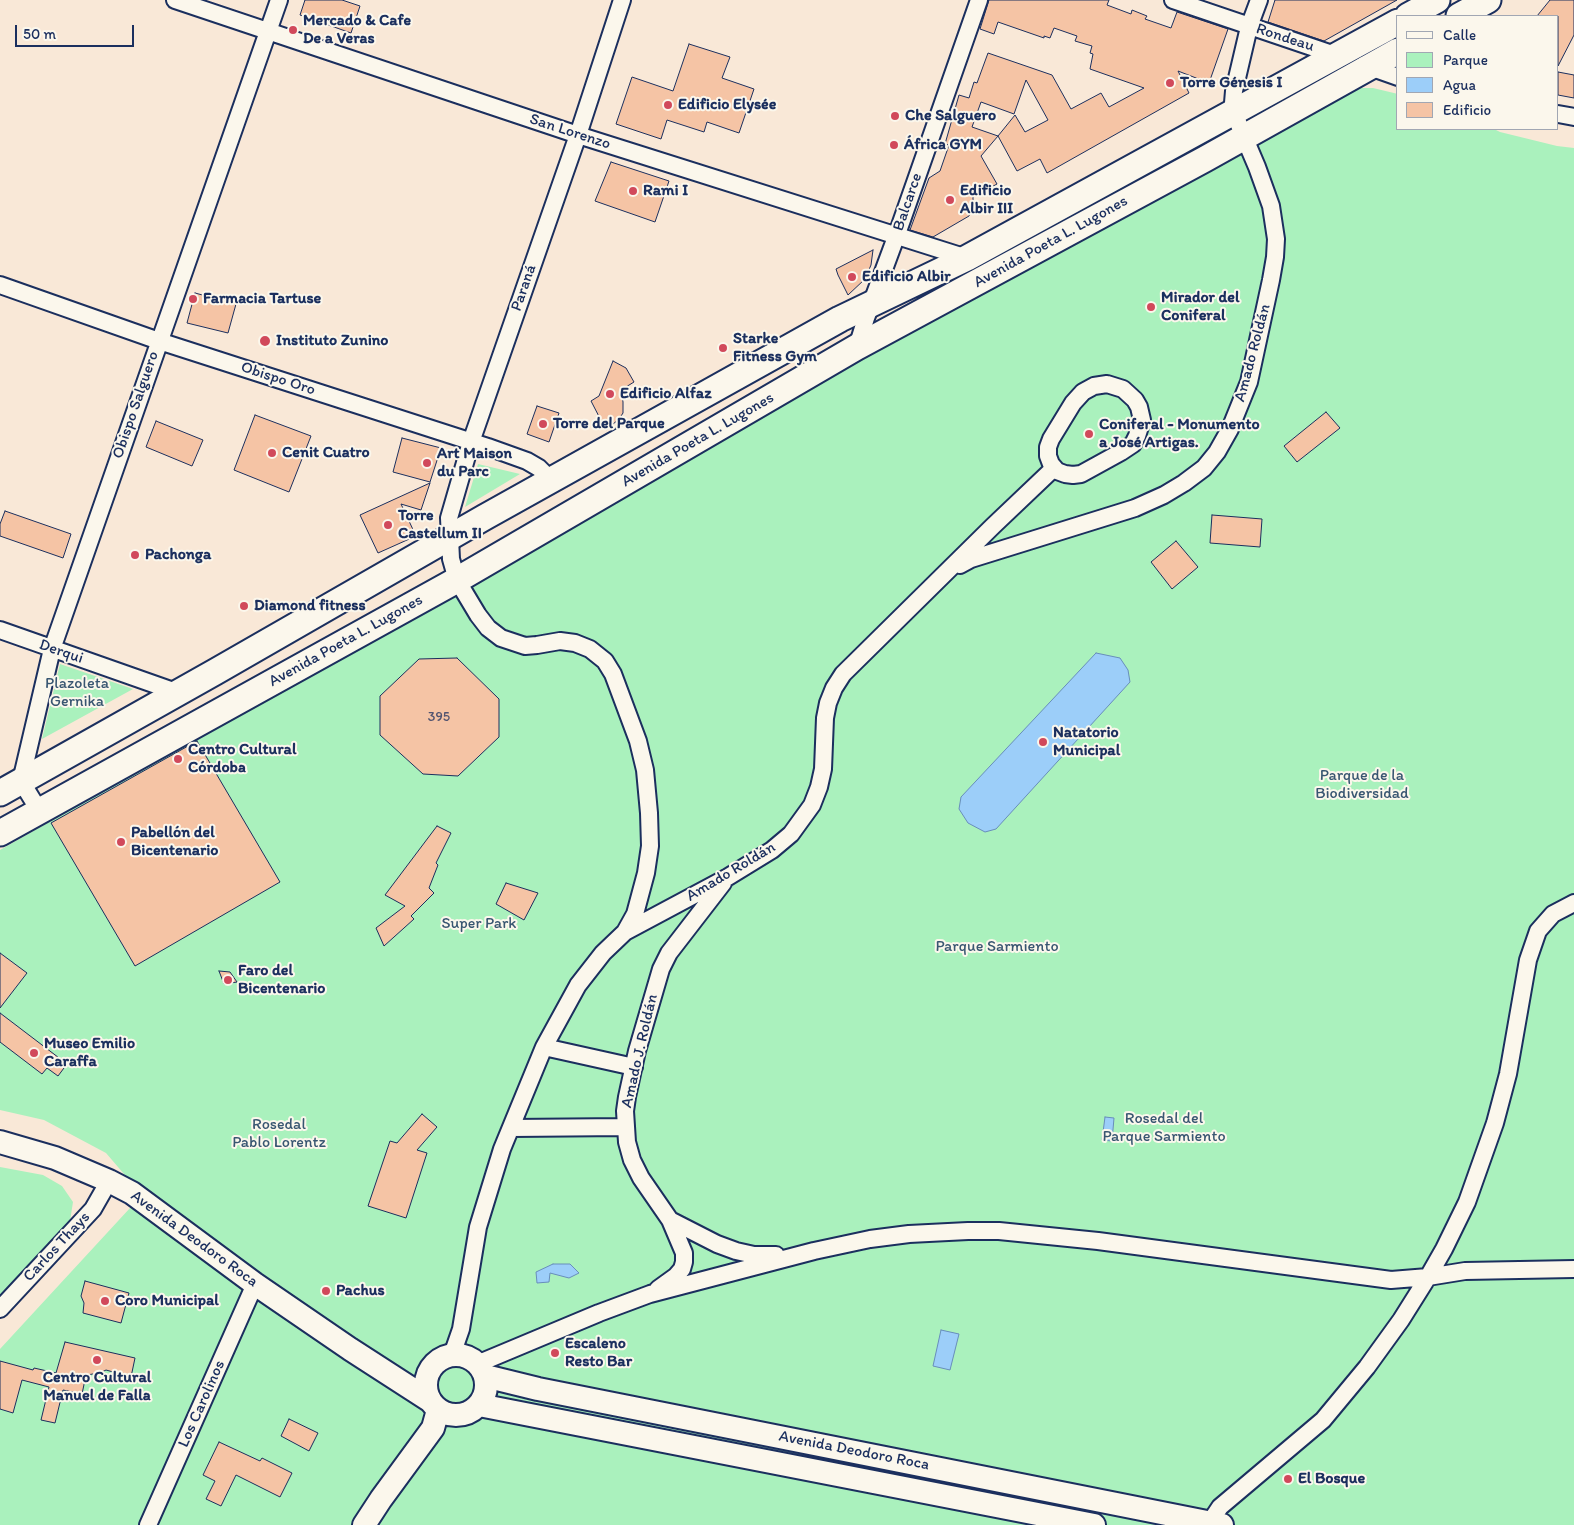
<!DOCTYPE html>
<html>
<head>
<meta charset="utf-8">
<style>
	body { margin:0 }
	#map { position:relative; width:1574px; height:1525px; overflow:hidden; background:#f9e8d7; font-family:Itim,sans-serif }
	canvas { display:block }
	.legend { position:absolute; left:1396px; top:15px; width:162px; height:115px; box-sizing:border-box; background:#fbf7ec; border:1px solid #a1a7b3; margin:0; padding:6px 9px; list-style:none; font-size:15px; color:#1b2f5e }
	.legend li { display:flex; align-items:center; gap:10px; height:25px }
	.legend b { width:25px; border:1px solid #a1a7b3 }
	.scale { position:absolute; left:15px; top:25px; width:119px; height:22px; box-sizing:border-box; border:2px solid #1b2f5e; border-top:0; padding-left:6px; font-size:15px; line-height:18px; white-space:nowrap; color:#1b2f5e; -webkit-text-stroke:4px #fbf7ec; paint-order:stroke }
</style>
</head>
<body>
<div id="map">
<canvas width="1574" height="1525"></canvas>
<ul class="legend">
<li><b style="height:6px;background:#fbf7ec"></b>Calle</li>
<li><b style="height:14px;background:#aaf1bd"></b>Parque</li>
<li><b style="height:14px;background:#9ccef9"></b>Agua</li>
<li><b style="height:14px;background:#f5c4a5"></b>Edificio</li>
</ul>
<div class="scale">50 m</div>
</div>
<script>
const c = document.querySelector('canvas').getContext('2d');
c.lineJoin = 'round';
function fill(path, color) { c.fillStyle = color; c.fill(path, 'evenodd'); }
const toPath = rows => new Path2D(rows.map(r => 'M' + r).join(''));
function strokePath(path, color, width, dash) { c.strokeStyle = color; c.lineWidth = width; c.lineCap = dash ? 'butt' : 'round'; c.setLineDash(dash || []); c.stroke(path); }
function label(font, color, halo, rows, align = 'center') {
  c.font = font + ' Itim,sans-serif'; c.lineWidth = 4; c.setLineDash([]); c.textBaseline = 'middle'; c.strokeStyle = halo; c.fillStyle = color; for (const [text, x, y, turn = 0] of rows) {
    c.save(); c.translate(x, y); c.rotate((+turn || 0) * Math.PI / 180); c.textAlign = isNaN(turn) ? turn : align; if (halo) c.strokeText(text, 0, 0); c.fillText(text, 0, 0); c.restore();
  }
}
const green = toPath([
	[1361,88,1373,88,1398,94,1398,129,1494,129,1500,132,1557,146,1574,148,1574,1525,0,1525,0,1349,142,1195,106,1153,44,1120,0,1110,0,850,1189,173,1351,90],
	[478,464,520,474,465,507],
	[60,664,133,689,42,739],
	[0,1167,43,1175,62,1186,73,1202,70,1221,0,1298]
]);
const water = toPath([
	[1096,653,1120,658,1128,670,1130,682,996,829,985,832,968,823,959,809,961,797,1096,653],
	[1105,1117,1114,1118,1112,1141,1102,1140,1105,1117],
	[553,1264,570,1264,579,1273,569,1278,550,1273,549,1282,537,1283,536,1272,553,1264],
	[941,1330,959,1334,950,1370,933,1366,941,1330]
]);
const building = toPath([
	[305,0,342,0,360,6,351,33,300,15,305,0],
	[989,0,1109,0,1107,5,1131,14,1132,10,1147,16,1145,19,1171,28,1177,12,1228,29,1209,83,1178,71,1189,93,1047,173,1040,159,1017,171,998,136,1015,115,1025,132,1048,120,1026,80,1014,114,981,102,972,127,998,136,981,156,997,184,973,197,973,208,969,216,933,237,910,230,929,178,940,171,949,145,945,144,959,95,969,98,974,82,977,83,988,53,1052,75,1071,109,1101,93,1109,107,1144,88,1090,69,1093,54,1090,53,1092,46,1075,41,1077,36,1054,28,1050,38,1044,36,1044,38,998,22,994,34,980,29,989,0],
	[1275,0,1397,0,1324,41,1268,22,1275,0],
	[1550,0,1574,0,1574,35,1558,66,1558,16,1537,16,1550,0],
	[689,44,730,57,722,78,754,89,739,133,707,122,704,132,667,120,661,139,616,124,632,77,673,91,689,44],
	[1558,72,1574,75,1574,98,1558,95,1558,72],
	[611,162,669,181,655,222,595,201,611,162],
	[873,250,871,265,865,279,848,295,838,275,836,269,873,250],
	[195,293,236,304,228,333,187,323,195,293],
	[613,361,626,368,634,382,621,390,623,402,623,413,619,419,606,430,591,401,599,396,613,361],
	[537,406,559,413,549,442,527,434,537,406],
	[1326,412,1340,428,1297,462,1284,446,1326,412],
	[255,415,311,436,289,492,234,470,255,415],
	[156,421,203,440,192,466,146,447,156,421],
	[402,438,441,448,430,482,393,472,402,438],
	[430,483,421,510,401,504,416,536,378,553,360,515,430,483],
	[5,511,71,534,63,558,0,536,0,524,5,511],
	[1212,515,1262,519,1260,547,1210,543,1212,515],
	[1176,541,1198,567,1172,589,1151,562,1176,541],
	[457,658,499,699,499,737,458,776,423,774,380,735,380,696,419,659,457,658],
	[197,741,280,882,135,966,51,823,197,741],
	[437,826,451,833,436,863,438,865,429,888,434,893,411,916,414,919,384,946,376,928,405,906,385,895,437,826],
	[506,883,538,893,524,920,496,904,506,883],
	[0,953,27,973,0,1008,0,953],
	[219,971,230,972,237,982,224,984,219,971],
	[0,1013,67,1064,58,1076,47,1068,42,1074,0,1042,0,1013],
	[422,1114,437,1127,417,1150,427,1153,406,1218,368,1206,390,1141,397,1143,422,1114],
	[85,1281,129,1293,121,1323,83,1313,84,1303,81,1296,85,1281],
	[65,1342,135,1358,131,1377,106,1370,100,1373,86,1375,82,1394,63,1390,55,1423,41,1420,49,1387,22,1380,13,1413,0,1409,0,1361,33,1370,34,1368,56,1373,65,1342],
	[289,1419,318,1433,309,1451,281,1436,289,1419],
	[219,1442,260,1461,262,1458,292,1473,280,1497,236,1475,221,1506,206,1499,215,1481,203,1475,219,1442]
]);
const minor = toPath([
	[175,0,578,135,967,258],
	[622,0,578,135,471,442,449,518,451,559,457,580,478,615,488,628,501,638,525,646,537,645,560,641,575,643,590,649,605,661,613,674,638,741,645,770,649,813,650,846,646,873,635,914,625,932],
	[1173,0,1341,57],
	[1364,65,1398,77],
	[1558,114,1574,117],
	[0,285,159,341,488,447,527,461,539,468,551,480],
	[857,347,866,318,896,237,979,0],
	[1107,384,1123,389,1135,400,1139,407,1142,420,1137,436,1133,444,1121,452,1081,474,1073,475,1065,474,1057,471,1051,464,1048,456,1048,447,1051,439,1073,403,1083,392,1094,386,1107,384],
	[960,565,971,559,1135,508,1164,495,1184,483,1204,468,1217,452,1230,429,1249,382,1271,280,1275,257,1276,239,1271,206,1257,167,1234,113,1233,103,1234,91,1249,27,1259,0],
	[0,630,179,693],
	[40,812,21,781,52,649,279,0],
	[723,883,669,953,661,969,637,1051,627,1097,625,1111,627,1142,632,1160,641,1178,670,1220,717,1244,736,1251,754,1255,776,1255],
	[544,1047,634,1067],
	[511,1128,626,1127],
	[658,1289,676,1276,682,1269,684,1262,684,1253,670,1220],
	[0,1309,93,1209,109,1181],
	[452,1355,461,1329,478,1227,502,1149,544,1047,578,985,603,953,625,932,728,877,772,850,791,834,812,805,819,787,823,769,825,718,828,703,834,688,843,674,993,526,1054,468],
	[477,1364,599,1313,650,1294,814,1251,870,1239,909,1234,968,1231,999,1231,1098,1241,1391,1280,1428,1277,1465,1271,1574,1269],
	[148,1525,255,1284],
	[1208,1525,1220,1507,1323,1420,1367,1367,1401,1320,1428,1277,1444,1249,1467,1202,1495,1123,1508,1074,1528,960,1538,931,1553,914,1574,903]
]);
const secondary = toPath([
	[0,1142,55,1158,109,1181,132,1193,255,1284,350,1349,429,1400],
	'426 1385a30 30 0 1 1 60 0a30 30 0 1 1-60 0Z',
	[485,1376,538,1389,1222,1525],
	[479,1405,1094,1525],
	[364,1525,381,1499,433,1428,438,1410]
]);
const primary = toPath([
	[1408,16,1437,0],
	[1459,16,1488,0],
	[0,793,215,672,485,517,840,319,967,258,1398,22],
	[0,833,457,580,857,347,1205,159,1398,51]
]);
const markers = [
	[293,30,5,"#d1495b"],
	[1170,83,5,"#d1495b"],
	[668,105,5,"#d1495b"],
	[895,116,5,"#d1495b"],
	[894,145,5,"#d1495b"],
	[633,191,5,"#d1495b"],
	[950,200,5,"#d1495b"],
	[852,277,5,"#d1495b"],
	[193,299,5,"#d1495b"],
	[1151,307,5,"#d1495b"],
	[265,341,6,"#d1495b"],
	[723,348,5,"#d1495b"],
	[610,394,5,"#d1495b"],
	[543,424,5,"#d1495b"],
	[1089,434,5,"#d1495b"],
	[272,453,5,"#d1495b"],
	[427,463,5,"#d1495b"],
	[388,525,5,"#d1495b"],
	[135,555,5,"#d1495b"],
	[244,606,5,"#d1495b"],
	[1043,742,5,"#d1495b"],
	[178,759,5,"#d1495b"],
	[121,842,5,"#d1495b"],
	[228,980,5,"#d1495b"],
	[34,1053,5,"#d1495b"],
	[326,1291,5,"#d1495b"],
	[105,1301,5,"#d1495b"],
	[555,1353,5,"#d1495b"],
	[97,1360,5,"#d1495b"],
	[1288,1479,5,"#d1495b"]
];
const numberNames = [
	["395",439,717]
];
const poiNames = [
	["Mercado & Cafe",303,21],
	["De a Veras",303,39],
	["Torre Génesis I",1180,83],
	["Edificio Elysée",678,105],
	["Che Salguero",905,116],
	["África GYM",904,145],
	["Rami I",643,191],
	["Edificio",960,191],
	["Albir III",960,209],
	["Edificio Albir",862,277],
	["Mirador del",1161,298],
	["Coniferal",1161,316],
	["Farmacia Tartuse",203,299],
	["Starke",733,339],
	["Fitness Gym",733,357],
	["Instituto Zunino",276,341],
	["Edificio Alfaz",620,394],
	["Torre del Parque",553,424],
	["Coniferal - Monumento",1099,425],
	["a José Artigas.",1099,443],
	["Cenit Cuatro",282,453],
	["Art Maison",437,454],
	["du Parc",437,472],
	["Torre",398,516],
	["Castellum II",398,534],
	["Pachonga",145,555],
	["Diamond fitness",254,606],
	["Natatorio",1053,733],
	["Municipal",1053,751],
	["Centro Cultural",188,750],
	["Córdoba",188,768],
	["Pabellón del",131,833],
	["Bicentenario",131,851],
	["Faro del",238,971],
	["Bicentenario",238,989],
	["Museo Emilio",44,1044],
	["Caraffa",44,1062],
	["Pachus",336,1291],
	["Coro Municipal",115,1301],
	["Escaleno",565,1344],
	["Resto Bar",565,1362],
	["Centro Cultural",97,1378,"center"],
	["Manuel de Falla",97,1396,"center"],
	["El Bosque",1298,1479]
];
const streetNames = [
	["Rondeau",1285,38,18],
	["San Lorenzo",570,132,18],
	["Balcarce",908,202,-71],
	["Avenida Poeta L. Lugones",1051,242,-29],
	["Paraná",524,288,-71],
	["Amado Roldán",1253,353,-75],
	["Obispo Oro",278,379,18],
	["Obispo Salguero",136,405,-71],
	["Avenida Poeta L. Lugones",698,440,-30],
	["Avenida Poeta L. Lugones",346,641,-29],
	["Derqui",61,652,19],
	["Amado Roldán",731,872,-31],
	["Amado J. Roldán",640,1051,-77],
	["Avenida Deodoro Roca",194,1239,36],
	["Carlos Thays",57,1247,-47],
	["Los Carolinos",202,1404,-66],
	["Avenida Deodoro Roca",854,1451,11]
];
const parkNames = [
	["Plazoleta",77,684],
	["Gernika",77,702],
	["Parque de la",1362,776],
	["Biodiversidad",1362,794],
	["Super Park",479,924],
	["Parque Sarmiento",997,947],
	["Rosedal del",1164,1119],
	["Parque Sarmiento",1164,1137],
	["Rosedal",279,1125],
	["Pablo Lorentz",279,1143]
];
fill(green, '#aaf1bd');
fill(water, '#9ccef9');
strokePath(water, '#688ebb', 1);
fill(building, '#f5c4a5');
strokePath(building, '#1b2f5e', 1);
strokePath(minor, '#1b2f5e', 20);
strokePath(secondary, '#1b2f5e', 26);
strokePath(primary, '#1b2f5e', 29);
strokePath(minor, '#fbf7ec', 16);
strokePath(secondary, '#fbf7ec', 22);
strokePath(primary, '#fbf7ec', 25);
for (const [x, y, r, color] of markers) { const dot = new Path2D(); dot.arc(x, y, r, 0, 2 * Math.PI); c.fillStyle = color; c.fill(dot); strokePath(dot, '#fbf7ec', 2); }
label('14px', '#525470', null, numberNames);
label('bold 16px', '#1b2f5e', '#fbf7ec', poiNames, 'left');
label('16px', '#1b2f5e', '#fbf7ec', streetNames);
label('16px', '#385671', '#fbf7ec', parkNames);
</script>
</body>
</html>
